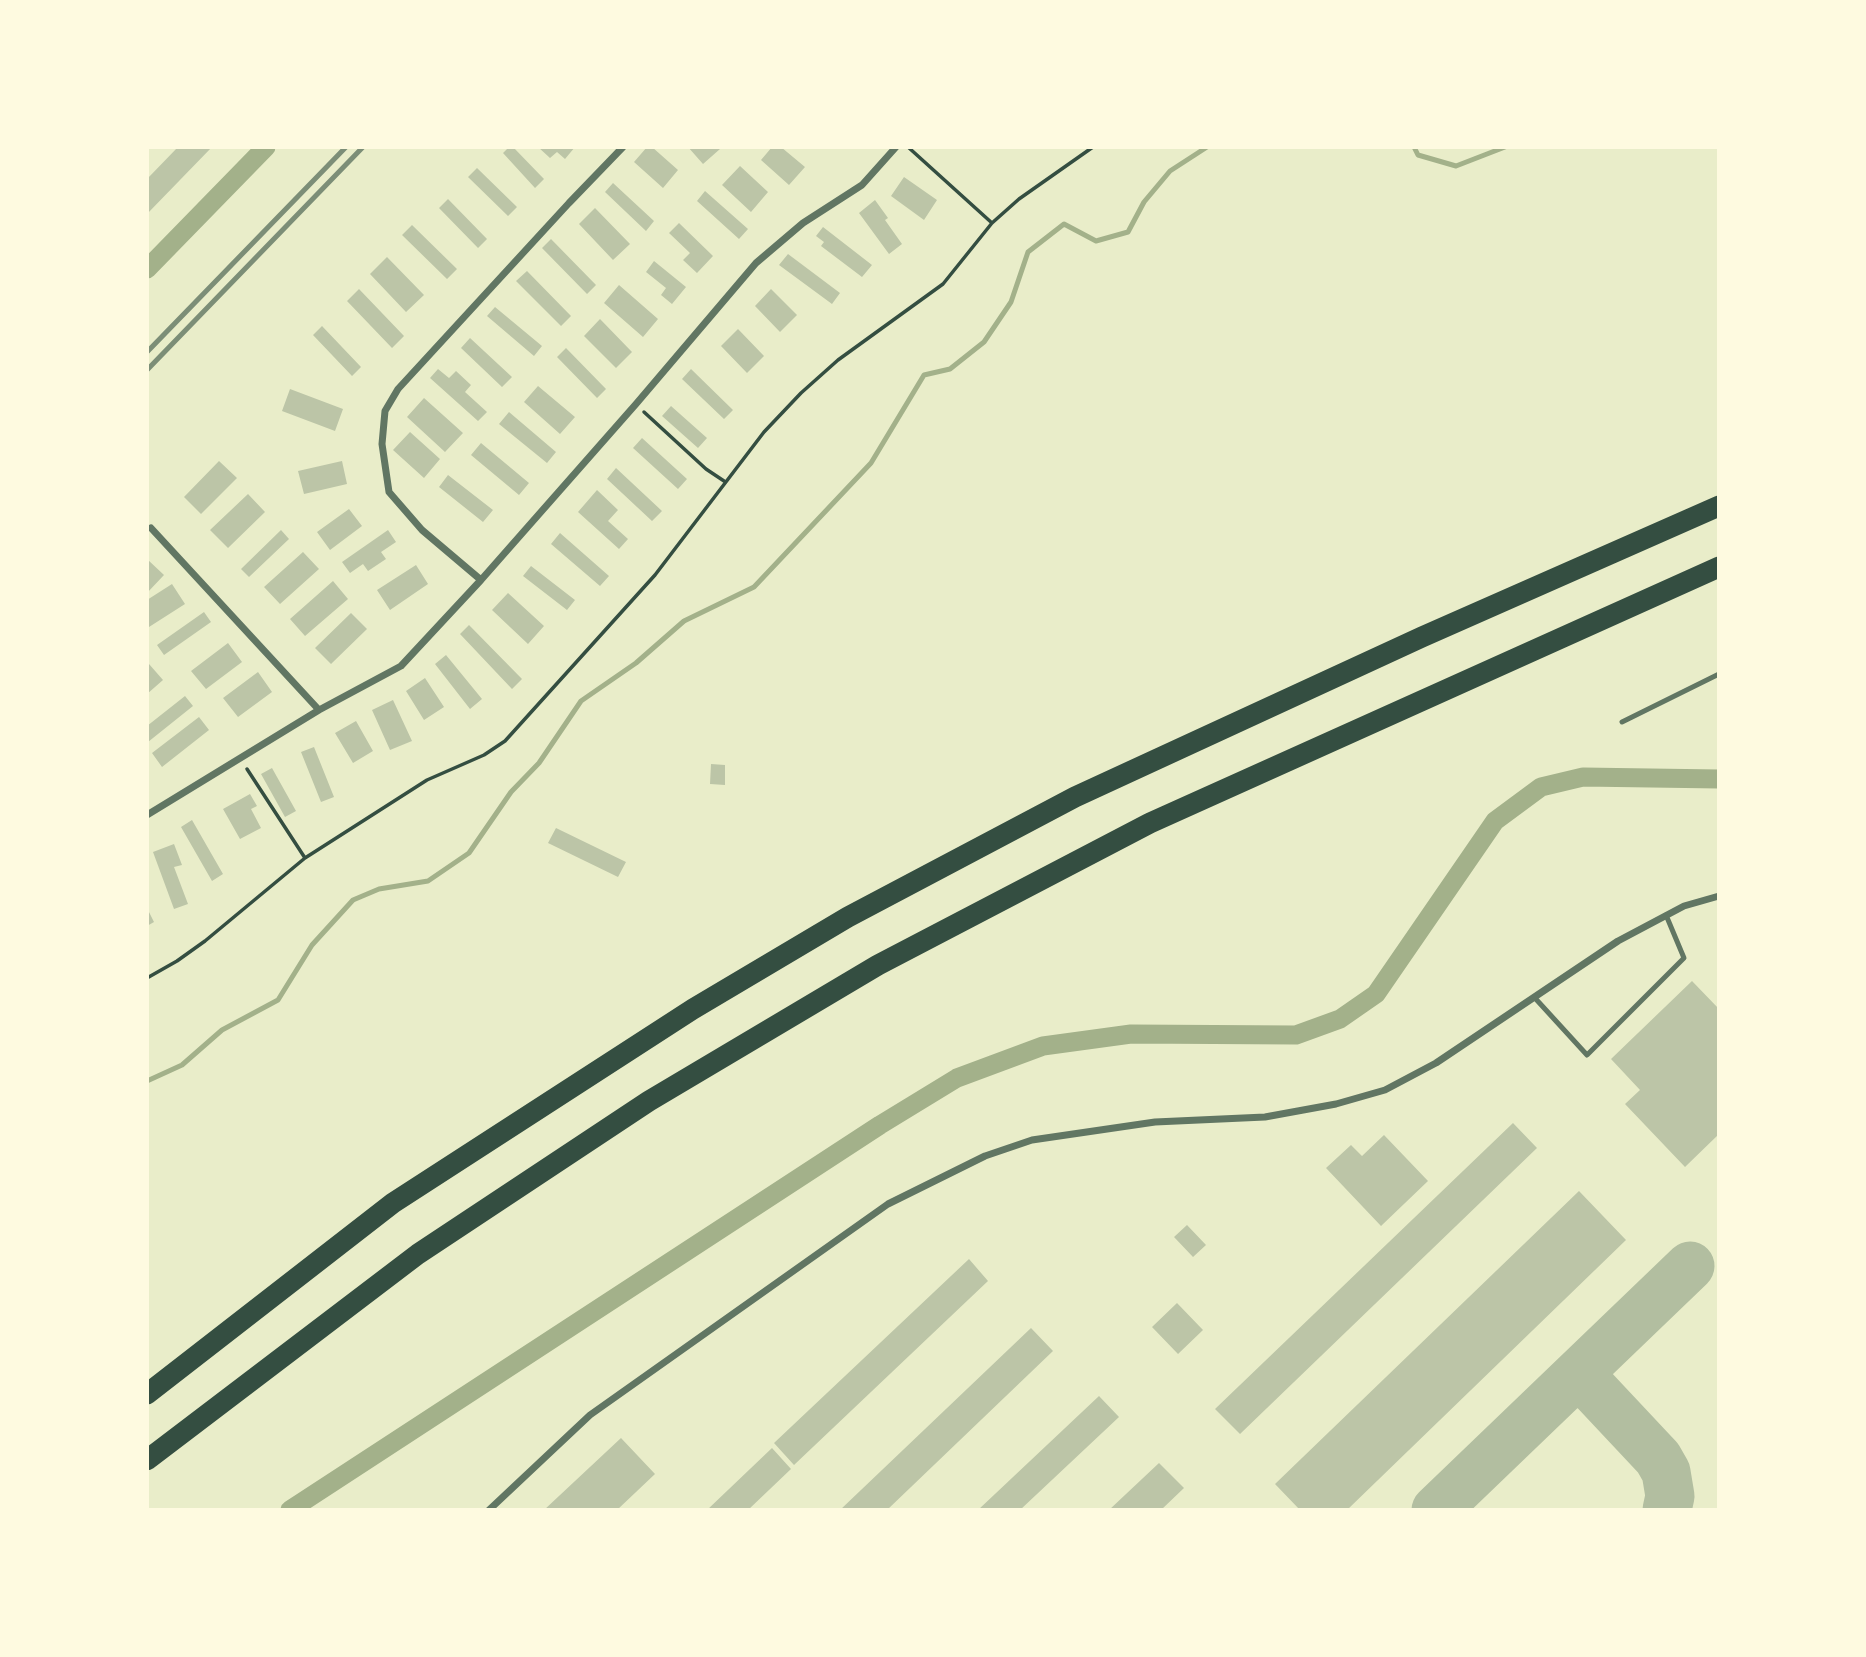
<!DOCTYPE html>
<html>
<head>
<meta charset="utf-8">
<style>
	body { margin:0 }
	#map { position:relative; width:1866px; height:1657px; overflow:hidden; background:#e9edc9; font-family:"Noto Sans",sans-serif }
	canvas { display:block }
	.frame { position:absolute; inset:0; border:149px solid #fefae0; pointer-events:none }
</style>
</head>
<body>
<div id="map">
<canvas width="1866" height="1657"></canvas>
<div class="frame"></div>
</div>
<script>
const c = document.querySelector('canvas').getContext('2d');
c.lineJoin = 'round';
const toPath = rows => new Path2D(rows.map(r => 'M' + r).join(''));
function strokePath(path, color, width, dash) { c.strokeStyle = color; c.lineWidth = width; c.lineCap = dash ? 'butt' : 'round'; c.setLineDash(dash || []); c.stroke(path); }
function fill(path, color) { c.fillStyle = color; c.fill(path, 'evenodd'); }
const stream = toPath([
	[1414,147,1418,155,1456,166,1505,147],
	[147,1081,182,1065,222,1030,278,1000,312,945,353,900,379,889,428,881,469,853,511,792,539,763,581,701,636,663,684,621,754,587,871,463,924,375,950,369,984,342,1011,302,1028,252,1064,224,1096,241,1128,232,1144,202,1170,171,1207,147]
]);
const canal = toPath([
	[147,269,266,147],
	[290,1510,880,1125,957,1078,1043,1046,1131,1034,1296,1035,1340,1019,1376,994,1495,821,1541,787,1583,777,1719,779]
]);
const taxiway = toPath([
	[1582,1377,1658,1458,1666,1472,1670,1496,1667,1510],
	[1436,1510,1690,1266]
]);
const building = toPath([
	[178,147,212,147,147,214,147,179],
	[509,147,513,147,544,179,535,188,503,153],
	[538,147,575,147,565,159,557,152,550,158],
	[647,147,652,147,678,170,663,188,634,162],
	[688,147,718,147,720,149,703,164],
	[772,147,781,147,805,167,789,185,761,160],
	[740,166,768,192,751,212,722,185],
	[477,168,517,207,508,216,468,177],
	[904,177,937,200,924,220,891,196],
	[613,183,654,221,646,231,605,192],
	[705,191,748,229,739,239,697,201],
	[448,199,487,239,478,248,439,208],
	[875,200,888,218,885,220,902,244,889,254,859,213],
	[595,208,630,244,613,260,579,224],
	[679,223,713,256,697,273,683,260,690,253,669,233],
	[412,225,457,269,447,279,402,235],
	[823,227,872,265,862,277,821,246,824,242,816,236],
	[551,239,596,285,587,294,542,248],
	[788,254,840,293,832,304,779,265],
	[387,257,424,295,406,312,370,274],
	[654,261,686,287,672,304,661,295,666,288,646,272],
	[527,271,571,316,561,326,516,281],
	[619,285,658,319,643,337,604,303],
	[359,289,404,336,392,348,347,301],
	[771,289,797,315,780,332,755,306],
	[495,307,542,346,534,356,487,316],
	[600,319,632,352,616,368,584,336],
	[322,326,361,367,352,376,313,335],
	[738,329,764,356,747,373,721,346],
	[470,338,512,377,502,387,461,348],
	[566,348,606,389,597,398,557,357],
	[438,369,449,378,456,371,471,385,465,392,487,412,478,421,430,378],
	[691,369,733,410,724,419,682,379],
	[538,386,575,417,560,434,524,402],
	[290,389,343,409,335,431,282,411],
	[424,398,463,433,445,452,407,417],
	[671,406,707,438,698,448,662,416],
	[509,412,556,452,547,463,499,424],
	[410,432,440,459,424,478,393,450],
	[642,438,687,479,678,489,633,448],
	[481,443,529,483,519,495,471,455],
	[219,461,237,478,201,514,184,497],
	[342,461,347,484,304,494,298,471],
	[616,468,662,511,652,521,607,479],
	[448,475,493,510,483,522,439,487],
	[597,490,618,510,608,521,628,539,619,549,578,512],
	[248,494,265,512,228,548,210,530],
	[349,509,362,526,330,550,317,532],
	[281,530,289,539,249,577,241,569],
	[388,530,396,542,381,552,386,559,368,571,363,564,350,573,342,562],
	[560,533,609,576,600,586,551,544],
	[303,552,319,569,280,604,264,587],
	[147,559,164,575,147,593],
	[416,565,428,584,390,610,377,590],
	[531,566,575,600,567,610,523,576],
	[333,581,348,599,305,636,290,619],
	[172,584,185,604,149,627,147,624,147,600],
	[508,593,544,626,528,644,492,610],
	[204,612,211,622,164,655,157,645],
	[351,613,367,629,331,664,315,648],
	[469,625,522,679,512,689,460,634],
	[228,643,242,662,206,689,191,671],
	[446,655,482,699,470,709,435,664],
	[149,664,163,680,147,694,147,666],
	[258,672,272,692,238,717,223,698],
	[425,678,444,707,424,720,406,691],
	[185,696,193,706,148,742,147,726],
	[393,700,412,741,390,750,372,710],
	[199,717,209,730,162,767,152,753],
	[356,721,373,751,353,763,335,733],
	[314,747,334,797,321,802,301,752],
	[711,764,725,765,725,785,710,784],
	[272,768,296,811,285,817,261,774],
	[250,794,257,806,251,809,261,828,240,839,223,809],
	[192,820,223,874,212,881,181,827],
	[556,828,626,862,618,877,548,843],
	[174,844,182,865,174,867,188,904,174,909,153,852],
	[147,908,154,922,147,926],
	[1692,981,1719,1009,1719,1134,1685,1167,1625,1104,1640,1090,1611,1059],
	[1513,1123,1537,1148,1240,1434,1215,1409],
	[1384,1135,1428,1181,1381,1226,1326,1168,1351,1145,1362,1156],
	[1579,1191,1626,1240,1347,1510,1300,1510,1275,1484],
	[1187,1225,1206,1245,1193,1257,1174,1237],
	[969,1259,988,1281,794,1465,774,1443],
	[1177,1303,1203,1330,1178,1354,1152,1327],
	[1031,1328,1053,1351,887,1510,840,1510],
	[1099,1396,1119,1417,1020,1510,978,1510],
	[621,1438,655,1474,617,1510,544,1510],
	[772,1448,791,1469,748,1510,707,1510],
	[1159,1463,1184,1488,1161,1510,1109,1510]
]);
const path = toPath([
	[908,147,992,223],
	[644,412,706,469,724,481],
	[247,769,305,858],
	[147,978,177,961,205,941,305,858,427,780,484,755,505,741,655,575,764,432,801,393,838,360,943,284,992,223,1019,199,1093,147]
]);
const service = toPath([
	[1622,722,1719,674],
	[1534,997,1587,1055,1684,958,1666,915]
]);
const minor = toPath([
	[151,528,319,710],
	[481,580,422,530,389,492,382,444,385,411,398,389,569,203,623,147],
	[147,815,319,710,401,666,481,580,636,404,756,263,803,223,862,185,896,147],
	[489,1510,590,1415,888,1204,985,1156,1032,1140,1155,1122,1265,1117,1336,1104,1385,1090,1436,1063,1618,941,1684,906,1719,896]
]);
const motorway = toPath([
	[147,1394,393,1203,693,1009,848,917,1075,797,1422,637,1719,506],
	[147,1460,418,1254,649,1101,878,965,1150,823,1719,567]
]);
const rail = toPath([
	[147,352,346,147],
	[147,370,363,147]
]);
strokePath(stream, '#a3b18a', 5);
strokePath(canal, '#a3b18a', 19);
strokePath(taxiway, '#b2bea0', 49);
fill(building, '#bcc5a7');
strokePath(path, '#344e41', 3.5);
strokePath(service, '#617663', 5);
strokePath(minor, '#617663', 7);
strokePath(motorway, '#344e41', 21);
strokePath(rail, '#7c8e77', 5);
</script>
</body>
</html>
